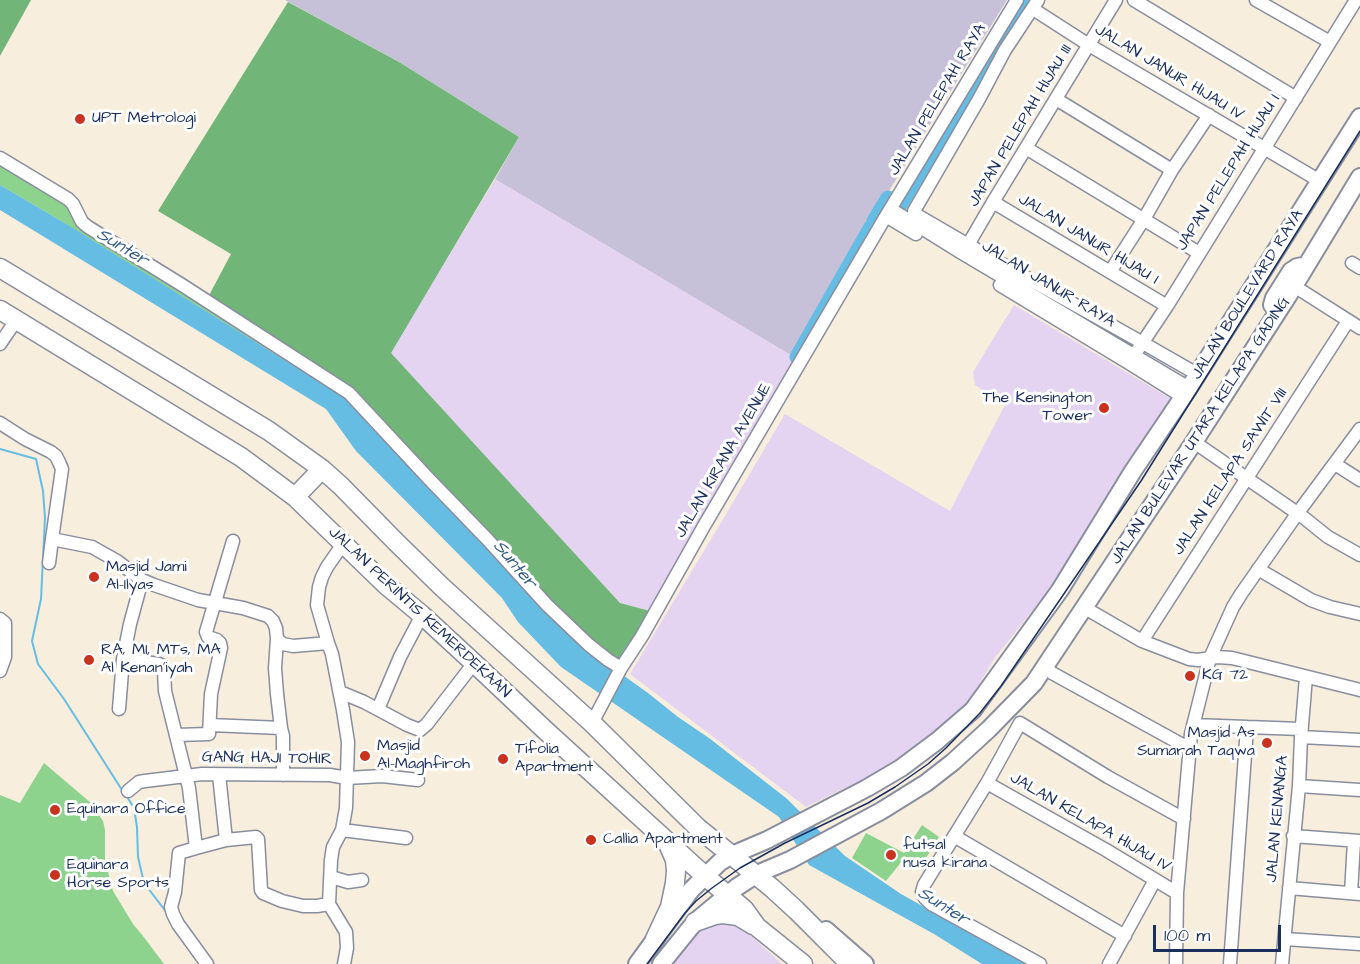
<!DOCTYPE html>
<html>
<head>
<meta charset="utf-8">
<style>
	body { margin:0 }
	#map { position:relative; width:1360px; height:964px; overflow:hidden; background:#f7eedd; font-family:"Architects Daughter",sans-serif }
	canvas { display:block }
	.scale { position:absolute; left:1153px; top:925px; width:128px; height:27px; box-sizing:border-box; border:3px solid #1b2f5e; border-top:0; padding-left:8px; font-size:18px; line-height:21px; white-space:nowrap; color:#1b2f5e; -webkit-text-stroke:4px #fff; paint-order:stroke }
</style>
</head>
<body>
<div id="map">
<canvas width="1360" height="964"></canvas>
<div class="scale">100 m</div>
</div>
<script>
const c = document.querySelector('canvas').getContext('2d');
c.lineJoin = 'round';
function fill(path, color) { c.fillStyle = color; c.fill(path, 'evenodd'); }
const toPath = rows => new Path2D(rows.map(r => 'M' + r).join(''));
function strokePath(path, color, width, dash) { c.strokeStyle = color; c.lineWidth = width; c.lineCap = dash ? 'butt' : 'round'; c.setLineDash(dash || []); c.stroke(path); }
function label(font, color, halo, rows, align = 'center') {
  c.font = font + ' "Architects Daughter",sans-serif'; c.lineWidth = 6; c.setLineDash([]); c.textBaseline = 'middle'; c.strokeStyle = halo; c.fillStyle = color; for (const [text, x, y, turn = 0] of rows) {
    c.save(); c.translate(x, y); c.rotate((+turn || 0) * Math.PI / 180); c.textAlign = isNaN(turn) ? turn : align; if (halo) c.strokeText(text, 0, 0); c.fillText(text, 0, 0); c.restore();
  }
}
const built = toPath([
	[495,179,796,358,650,611,620,603,390,353],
	[1014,305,1173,400,1063,578,1037,605,994,659,964,710,902,760,806,807,630,674,719,526,785,414,950,511,1005,405,975,385,973,372],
	[714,919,738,924,782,964,673,964,689,939]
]);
const industrial = toPath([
	[285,0,1007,0,871,220,796,358,495,179,519,137,399,62]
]);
const green = toPath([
	[0,159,68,199,82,222,175,281,350,401,56,218,0,185],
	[44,763,91,803,103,821,105,830,105,860,113,891,133,924,143,936,164,964,0,964,0,795,20,803],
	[922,825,939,837,919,869,903,860,886,881,852,858,866,833,904,853]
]);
const forest = toPath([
	[0,0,31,0,0,56],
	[288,2,399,62,519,137,391,353,620,603,650,611,618,666,608,660,349,393,206,301,231,254,158,211]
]);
const water = toPath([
	[0,185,68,225,350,401,581,645,648,693,678,717,709,738,786,798,845,856,901,894,1026,964,982,964,934,934,809,865,779,817,561,667,518,622,502,598,356,451,326,409,0,210]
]);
const stream = toPath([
	[0,449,36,459,43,491,45,518,41,599,32,641,38,664,64,699,122,790],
	[126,795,134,808,137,827,138,857,144,883,167,913]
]);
const river = toPath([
	[900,205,1024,0],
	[874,221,888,198],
	[797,357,871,227]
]);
const minor = toPath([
	[1038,0,1005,50,979,99,914,211,915,214,970,246,1143,343,1190,370],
	[1134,0,1296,98],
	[1256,0,1330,42],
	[1033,9,1089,45,1320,181],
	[1056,99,1172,170],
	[1026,148,1199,253],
	[0,158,68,199,73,204,82,222,88,227,182,285,349,393,429,479,488,540,547,605,589,645,608,660,621,668],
	[993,202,1167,306],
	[891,209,960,252,1189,388],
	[886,216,916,234],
	[966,251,972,238,993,202,1116,0],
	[1352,263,1360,268],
	[1110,272,1144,219,1172,170,1209,115],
	[1000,285,1129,363,1183,397],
	[1294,286,1360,328],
	[0,344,17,319],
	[1129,363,1167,306,1356,0],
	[0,423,25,439,51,452,56,456,59,462,62,469,52,539,92,547,117,561,142,580,154,585,198,600,243,608,268,616,273,621,276,628,277,639,283,644,293,646,328,643],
	[1194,442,1303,517,1328,537,1360,555],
	[1335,464,1360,480],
	[343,544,327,567,322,577,319,587,317,605,328,643,332,654,343,710,348,742,346,808,342,830,333,847,331,860,329,904,346,932,347,948,344,964],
	[49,563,52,539],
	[1258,569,1311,600,1330,607,1360,614],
	[1085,608,1142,641,1189,659,1198,660,1217,657,1232,658,1360,690],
	[0,619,5,623,5,657,0,671],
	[1142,641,1348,321],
	[123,659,159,664,163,666,164,670,165,691,189,788,196,848,226,840,256,837,258,839,261,890,263,893,282,901,303,906,317,906,329,904],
	[1045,667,1052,673,1190,749],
	[340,692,364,702,407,725,420,730,427,724,474,663],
	[119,709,123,659,130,624,142,580],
	[378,709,400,657,422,615],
	[592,723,621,668,642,636,704,526,886,216,1017,0],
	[210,725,281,728,277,694,275,668,277,639],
	[1193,725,1301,729],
	[281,728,283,736,283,775],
	[176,735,209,734,211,694,221,648,220,643,217,640,208,637,206,632,233,541],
	[1301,737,1360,740],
	[219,775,226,840],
	[987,783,1106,850,1177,893],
	[1299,786,1360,790],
	[128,791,139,782,145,781,202,774,330,775,347,778,382,776,418,780],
	[342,830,406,838],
	[954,836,1125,936],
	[1293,836,1360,841],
	[196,848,179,853,175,892,171,907,173,914,178,924,207,964],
	[331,877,348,882,362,880],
	[1289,888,1360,894],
	[1351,893,1354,841],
	[1285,939,1360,944],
	[1040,964,931,904,925,898,922,892,924,885,987,783,1020,723,1108,777,1184,819],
	[1109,964,1155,880],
	[1176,964,1177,893,1191,734,1210,658,1233,607,1241,594,1297,514,1360,429],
	[1230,964,1247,727],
	[1282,964,1299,786,1301,737,1306,677]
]);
const major = toPath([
	[1272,305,1274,298,1291,271,1297,267,1303,266],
	[826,930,865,964],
	[637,964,691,890,720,862,732,855,767,840,867,788,901,768,937,741,973,710,1060,590,1133,471,1189,388,1360,117],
	[661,964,695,922,737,887,757,874,790,860,881,811,926,783,953,762,989,729,1034,683,1194,442,1288,296,1360,177]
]);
const highway = toPath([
	[0,268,269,431,322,469,341,486,396,542,442,587,592,723,698,828,772,888,796,910,850,964],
	[0,310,241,457,295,497,386,585,422,615,474,663,545,730,705,876,744,909,757,927,803,964],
	[295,497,322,469],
	[695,922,715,915,723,914,738,916,753,925],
	[655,939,670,907,675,883,676,870,675,860,668,844]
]);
const tram = toPath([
	[647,964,685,913,696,901,712,888,740,868,785,843,868,803,895,787,928,764,946,748,980,713,1001,686,1141,481,1360,131]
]);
const markers = [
	[80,119,6,"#c8321e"],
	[1104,408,6,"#c8321e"],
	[94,577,6,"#c8321e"],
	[89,660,6,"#c8321e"],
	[1190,676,6,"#c8321e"],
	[1267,743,6,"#c8321e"],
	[365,756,6,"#c8321e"],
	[503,759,6,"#c8321e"],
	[55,810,6,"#c8321e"],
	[591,840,6,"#c8321e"],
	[891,855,6,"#c8321e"],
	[55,875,6,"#c8321e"]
];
const streetNames = [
	["JALAN JANUR HIJAU IV",1169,73,31],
	["JALAN PELEPAH RAYA",938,100,-59],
	["JAPAN PELEPAH HIJAU III",1021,126,-59],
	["JAPAN PELEPAH HIJAU I",1229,173,-58],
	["JALAN JANUR HIJAU I",1088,240,31],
	["JALAN JANUR RAYA",1048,285,31],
	["JALAN BOULEVARD RAYA",1248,295,-58],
	["JALAN BULEVAR UTARA KELAPA GADING",1201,431,-57],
	["JALAN KIRANA AVENUE",724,461,-60],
	["JALAN KELAPA SAWIT VIII",1231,472,-57],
	["JALAN PERINTIS KEMERDEKAAN",419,613,43],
	["GANG HAJI TOHIR",267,759,1],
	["JALAN KENANGA",1278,819,-85],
	["JALAN KELAPA HIJAU IV",1090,823,30]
];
const poiNames = [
	["UPT Metrologi",92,119],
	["The Kensington",1092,399,"right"],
	["Tower",1092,417,"right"],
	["Masjid Jami",106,568],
	["Al-Ilyas",106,586],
	["RA, MI, MTs, MA",101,651],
	["Al Kenan'iyah",101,669],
	["KG 72",1202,676],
	["Masjid As",1255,734,"right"],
	["Sumarah Taqwa",1255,752,"right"],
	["Masjid",377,747],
	["Al-Maghfiroh",377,765],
	["Tifolia",515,750],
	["Apartment",515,768],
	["Equinara Office",67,810],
	["Callia Apartment",603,840],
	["futsal",903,846],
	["nusa kirana",903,864],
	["Equinara",67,866],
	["Horse Sports",67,884]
];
const waterNames = [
	["Sunter",122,248,31],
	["Sunter",514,565,50],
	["Sunter",943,907,32]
];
fill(built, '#e4d3f1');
fill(industrial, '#c6c0d9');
fill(green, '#8dd38e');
fill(forest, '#72b579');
fill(water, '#66bde3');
strokePath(stream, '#66bde3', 2);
strokePath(river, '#66bde3', 15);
strokePath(minor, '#898e9e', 15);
strokePath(major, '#898e9e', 20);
strokePath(highway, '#898e9e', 21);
strokePath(minor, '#fff', 12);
strokePath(major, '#fff', 16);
strokePath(highway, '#fff', 18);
strokePath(tram, '#1b2f5e', 1.5);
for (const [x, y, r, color] of markers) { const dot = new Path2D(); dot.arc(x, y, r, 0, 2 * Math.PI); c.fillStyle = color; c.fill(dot); strokePath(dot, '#fff', 2); }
label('16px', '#1b2f5e', '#fff', streetNames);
label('16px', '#1b2f5e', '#fff', poiNames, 'left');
label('italic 18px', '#325a86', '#fff', waterNames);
</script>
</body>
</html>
